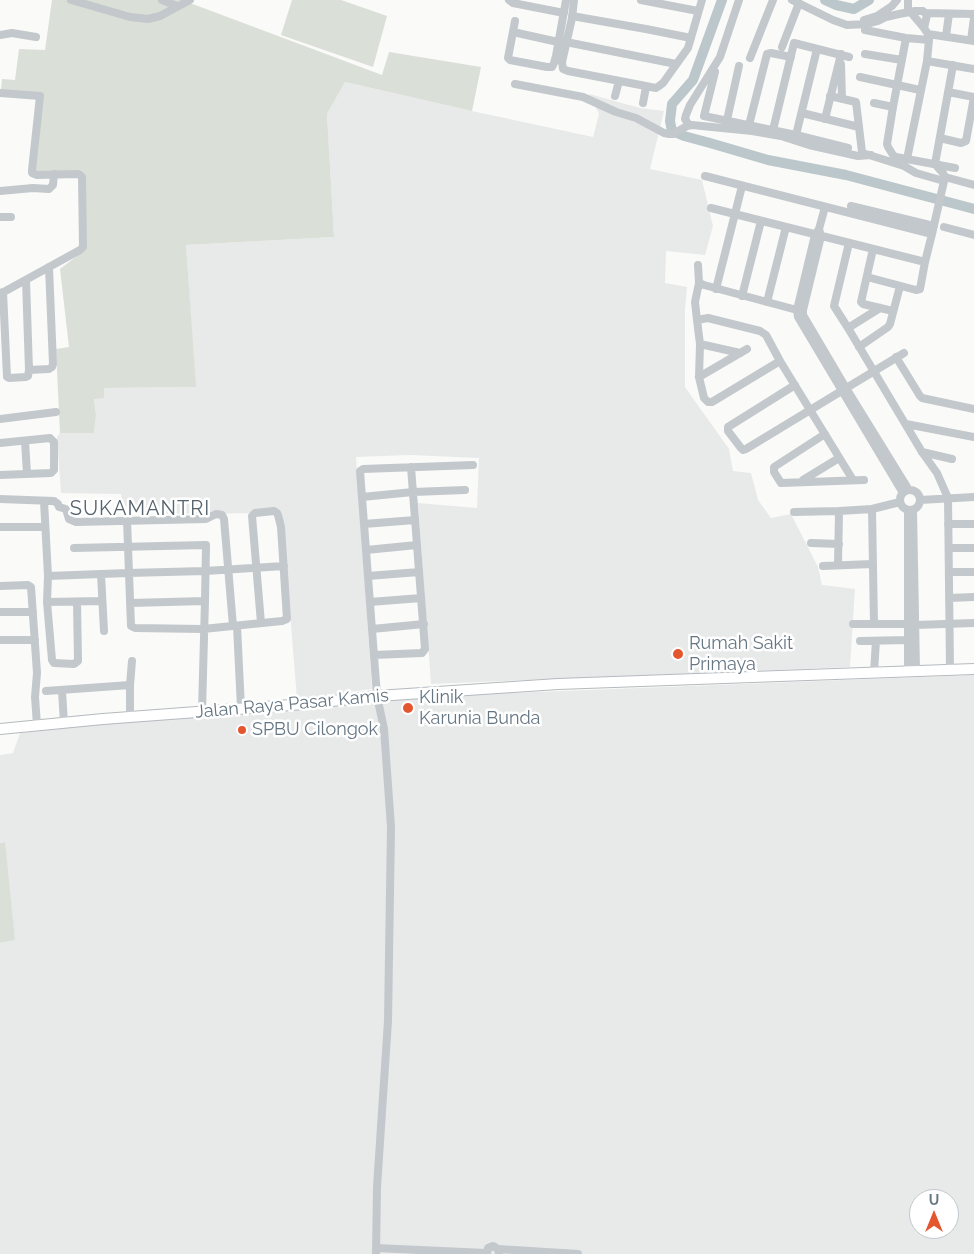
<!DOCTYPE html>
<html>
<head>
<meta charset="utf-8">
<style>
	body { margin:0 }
	#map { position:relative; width:974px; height:1254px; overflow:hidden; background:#fafaf8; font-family:Raleway,sans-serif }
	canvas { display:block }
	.north { position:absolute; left:909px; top:1189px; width:50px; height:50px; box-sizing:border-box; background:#fff; border:1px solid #c1c8cd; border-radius:50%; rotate:0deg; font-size:14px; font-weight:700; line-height:20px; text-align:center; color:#657683 }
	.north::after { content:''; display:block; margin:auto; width:18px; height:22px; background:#e4572e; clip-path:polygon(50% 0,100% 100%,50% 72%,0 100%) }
</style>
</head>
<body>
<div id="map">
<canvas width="974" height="1254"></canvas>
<div class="north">U</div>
</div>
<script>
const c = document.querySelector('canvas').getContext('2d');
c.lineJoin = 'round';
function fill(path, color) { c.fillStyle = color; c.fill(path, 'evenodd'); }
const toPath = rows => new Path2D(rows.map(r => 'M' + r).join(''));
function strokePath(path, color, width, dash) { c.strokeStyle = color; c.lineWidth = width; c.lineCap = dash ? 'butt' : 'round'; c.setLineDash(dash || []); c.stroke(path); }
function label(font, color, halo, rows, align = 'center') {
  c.font = font + ' Raleway,sans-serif'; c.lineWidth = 5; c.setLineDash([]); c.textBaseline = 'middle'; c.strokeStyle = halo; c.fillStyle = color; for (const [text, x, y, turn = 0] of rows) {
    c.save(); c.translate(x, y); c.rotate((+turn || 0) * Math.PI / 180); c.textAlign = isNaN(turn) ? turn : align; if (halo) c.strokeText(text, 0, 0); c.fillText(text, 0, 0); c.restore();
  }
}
const built = toPath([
	[345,82,472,111,593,137,599,114,589,94,640,108,664,111,650,169,702,180,713,226,705,255,666,251,665,283,687,287,685,309,685,387,729,449,733,471,751,473,758,500,771,518,791,514,818,567,822,585,855,589,850,667,431,684,418,503,477,508,479,458,410,455,356,457,372,689,297,699,282,513,157,514,123,506,121,494,61,493,57,437,60,433,94,433,96,415,94,398,104,388,195,387,186,245,334,237,327,114],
	[974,675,974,1254,0,1254,0,943,15,940,4,842,0,843,0,755,13,753,20,733,127,721,432,696],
	[919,1199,949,1199,949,1229,919,1229]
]);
const green = toPath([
	[52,0,182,0,382,75,389,52,481,67,472,111,345,82,327,114,334,237,186,245,196,387,104,388,104,398,94,399,96,415,94,433,60,433,56,349,69,347,60,269,86,249,80,172,35,173,43,93,1,91,2,79,15,80,19,49,45,50],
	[292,0,341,0,387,16,373,67,281,35],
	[5,842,15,940,0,943,0,843]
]);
const river = toPath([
	[722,0,693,80,672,104,670,121,672,131,684,136,710,143,768,160,846,175,974,209],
	[825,0,836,5,854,9,869,0]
]);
const minor = toPath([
	[71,0,130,17,148,19,160,16,190,0],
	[162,0,177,6],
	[509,0,513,3,564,13],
	[574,0,572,18,562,62,563,69,568,71,656,88,659,86,663,83,688,48,702,0],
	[641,0,698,11],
	[792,0,833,20,847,25,867,24,878,21,886,17,899,14,915,11,923,11,927,15,924,28,928,34,929,40],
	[908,0,908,9,924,28],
	[926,13,974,14],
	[572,16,646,29,691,38],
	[864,20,877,16,892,6,897,0],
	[515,21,508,58,510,60,547,67,552,67,554,63,556,56,566,0],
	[865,30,906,38,929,40,927,61,907,159],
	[513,32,558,42],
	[928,34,974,41],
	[0,35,12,33,36,37],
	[946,36,949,14],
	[906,38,893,107,887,144,888,147,893,155,896,157,955,168],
	[971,40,974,18],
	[566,42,676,64],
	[782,47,799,3],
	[865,54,902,60],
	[750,58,773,0],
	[927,61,974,69],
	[841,64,842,99],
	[715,72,704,116,796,135,848,148],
	[860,77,920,90],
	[515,84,583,97,616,112,636,118,664,133,669,134,673,134,687,126,692,125,752,131,781,136,809,145,858,156,871,155],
	[948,92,974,97],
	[0,93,40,96,32,170,32,173,37,175,78,174,80,175,82,177,83,247,80,250,0,294],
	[615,96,619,81],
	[830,96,856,102,862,152],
	[643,103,646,87],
	[874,103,893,107],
	[802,113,859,127],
	[825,119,841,54],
	[727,120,739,66],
	[689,125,685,119,686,115,690,105,720,57,739,0],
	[749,125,767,54,771,53,791,57],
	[773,130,794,43,849,57],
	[796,135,817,49],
	[940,138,961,143,966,141,974,97],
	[866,154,904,166,916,173,944,181],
	[705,176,932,234],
	[945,177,974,185],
	[0,191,33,188,49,189,53,185,54,174],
	[851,206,934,226],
	[825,207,819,229,815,235,797,310,798,317,903,493],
	[711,208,925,262],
	[0,217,11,217],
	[944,227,974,235],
	[819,229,821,236,803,310,803,315,846,388,909,490],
	[849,243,834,306,848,328,922,452,937,473,948,498,950,669],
	[873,249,861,302,863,304,893,311],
	[698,265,699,283,704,285,797,310,801,310],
	[867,277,916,290,920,289,925,262,932,234,944,181,945,177,943,173,935,164,953,65],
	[26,280,29,370],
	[716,289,742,186],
	[3,292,7,377,9,378,26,377,28,376,29,370,49,369,52,367,53,364,49,267],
	[742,296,761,221],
	[767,302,786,227],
	[697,320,695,302,699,283],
	[848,328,880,308],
	[700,344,740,353],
	[859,347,888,327,890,324,900,286],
	[896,357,920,396,922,398,974,409],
	[780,361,712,402,708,402,704,398,699,377,700,344,697,320,708,318,760,331,766,335,780,361,853,480],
	[699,377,747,349],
	[795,385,728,427,728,431,741,448,743,450,746,449,904,353],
	[0,419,56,412],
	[906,424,974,437],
	[825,434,774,467,774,472,781,483,864,480],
	[25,441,27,474],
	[0,443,50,438,54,442,54,470,51,473,0,475],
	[922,452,952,459],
	[803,480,839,458],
	'900 500a10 10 0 1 1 20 0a10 10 0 1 1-20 0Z',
	[362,497,413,492,465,490],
	[0,499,54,501,58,504,59,507,66,509,69,519,76,522,206,519,216,514,222,515,224,519,233,626],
	[920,500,974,497],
	[44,501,48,576,47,602,52,660,54,663,74,664,78,661,77,602],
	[872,509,874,624],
	[913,510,916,670],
	[794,512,839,511,872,509,900,502],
	[127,520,131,626,135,628,203,629,282,621,287,619,281,527,278,515,277,513,274,511,255,513,252,516,261,623],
	[364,524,415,520],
	[948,524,974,524],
	[0,527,44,527],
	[811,543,839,544],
	[74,548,206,545,205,601,202,711],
	[949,548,974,548],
	[366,550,417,545],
	[838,565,839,511],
	[823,566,872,564],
	[949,572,974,572],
	[101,574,104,631],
	[48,576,128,573,205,571,284,566],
	[368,576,419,572],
	[0,586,28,585,31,587,37,673,35,697,37,725],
	[949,598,974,597],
	[47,602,102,601],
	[370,602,421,598],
	[130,603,205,601],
	[0,612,33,612],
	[853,624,908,624],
	[915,625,974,623],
	[237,626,241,708],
	[372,629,424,624],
	[0,640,35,640],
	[860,641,908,640],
	[374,655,422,653,425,649,411,467],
	[908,671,908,510],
	[874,672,876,641],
	[46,691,130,685],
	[62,691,64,723],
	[130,717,130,685,132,661],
	[376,1248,486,1253],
	[498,1249,578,1254],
	[376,1254,377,1187,388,1021,391,827,384,729,377,696,360,471,363,469,473,465],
	[487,1254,488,1248,493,1246,498,1249,499,1254]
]);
const major = toPath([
	[0,729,103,719,304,704,377,696,558,684,974,669]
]);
const markers = [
	[678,654,6,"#e4572e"],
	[408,708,6,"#e4572e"],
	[242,730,5,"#e4572e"]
];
const poiNames = [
	["Rumah Sakit",689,644],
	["Primaya",689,665],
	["Klinik",419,698],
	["Karunia Bunda",419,719],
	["SPBU Cilongok",252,730]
];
const streetNames = [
	["Jalan Raya Pasar Kamis",292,704,-5]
];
const quarterNames = [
	["SUKAMANTRI",140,509]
];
fill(built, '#e8e9e9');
fill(green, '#dadfd7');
strokePath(river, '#bbc7cb', 10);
strokePath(major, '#b5babe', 12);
strokePath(minor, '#c3c8cc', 8);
strokePath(major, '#fff', 10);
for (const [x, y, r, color] of markers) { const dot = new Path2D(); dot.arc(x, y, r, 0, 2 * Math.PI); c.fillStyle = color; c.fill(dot); strokePath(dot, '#fff', 2); }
label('18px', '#657683', '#fff', poiNames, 'left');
label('18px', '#657683', '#fff', streetNames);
c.letterSpacing = '1px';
label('20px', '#57646e', '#fff', quarterNames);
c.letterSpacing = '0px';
</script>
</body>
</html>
